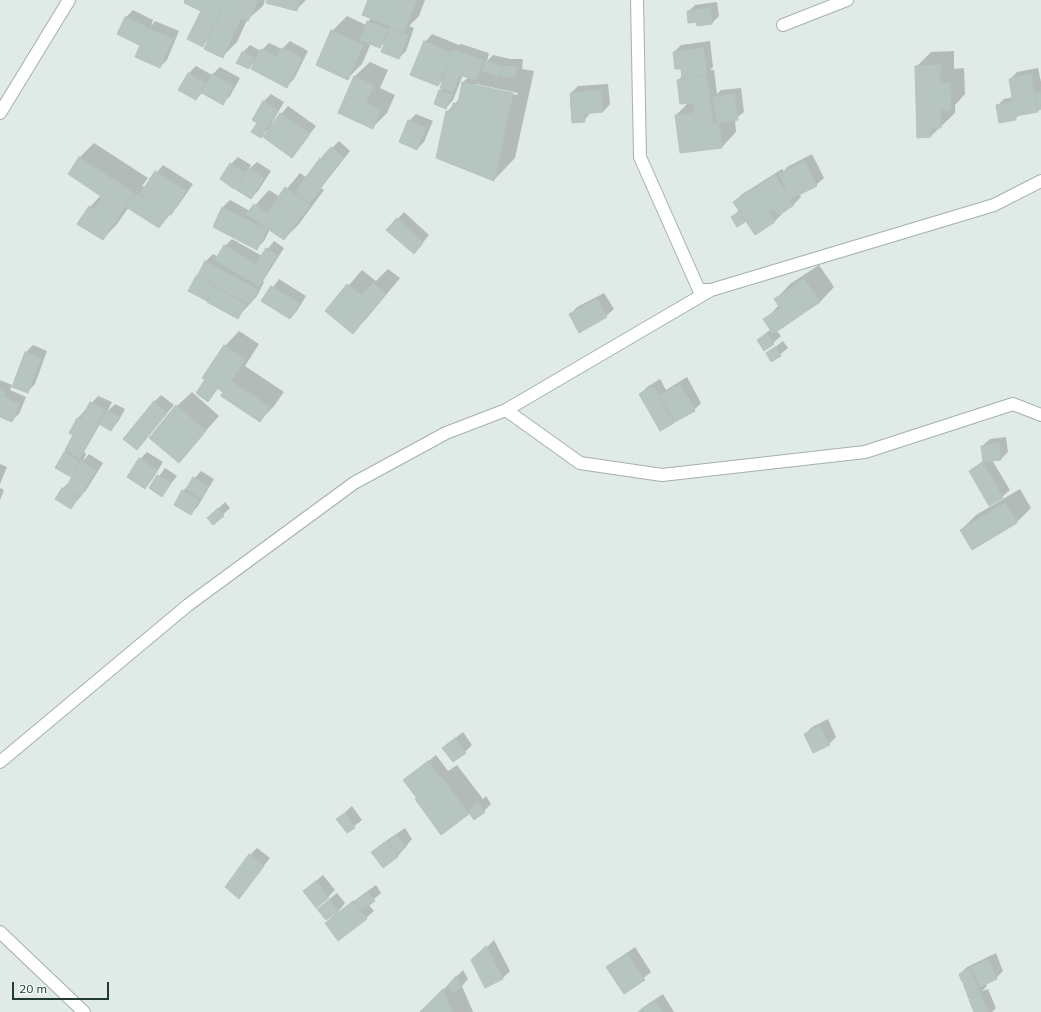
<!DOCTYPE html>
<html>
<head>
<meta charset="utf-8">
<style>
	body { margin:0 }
	#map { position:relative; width:1041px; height:1012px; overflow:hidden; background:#e0eae6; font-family:Mulish,sans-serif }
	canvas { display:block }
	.scale { position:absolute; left:12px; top:982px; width:97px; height:18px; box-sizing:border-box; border:2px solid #223a34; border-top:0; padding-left:5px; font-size:12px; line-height:14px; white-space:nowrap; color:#223a34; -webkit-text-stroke:3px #f0f7f4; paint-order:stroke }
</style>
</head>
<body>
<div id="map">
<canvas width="1041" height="1012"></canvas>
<div class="scale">20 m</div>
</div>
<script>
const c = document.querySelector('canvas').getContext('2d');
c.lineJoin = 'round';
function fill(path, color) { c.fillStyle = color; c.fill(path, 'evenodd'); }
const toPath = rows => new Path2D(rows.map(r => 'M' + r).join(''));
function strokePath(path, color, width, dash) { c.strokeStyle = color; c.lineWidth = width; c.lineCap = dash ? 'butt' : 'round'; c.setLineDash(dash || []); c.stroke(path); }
const shadow = toPath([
	[186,0,265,0,263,6,247,20,237,42,223,56,209,39,203,45,202,10],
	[268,0,306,0,297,9],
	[369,0,425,0,419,16,409,26,414,28,406,51,399,58,386,41,380,47,371,43,362,64,347,79,332,31,347,16,366,25,371,18],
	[717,2,719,16,712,23,688,12,695,5],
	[133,10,153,20,151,26,155,21,179,31,167,60,160,67,144,38,138,44,118,34,126,17],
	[432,34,459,45,461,44,489,53,487,61,493,55,510,59,523,59,522,69,534,71,515,158,494,180,447,112,460,98,463,82,469,77,463,75,453,100,446,108,440,90,443,88,444,79,438,85,425,42],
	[476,84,518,93,517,95,474,85],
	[290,41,308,51,294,79,286,87,255,62,249,68,238,62,243,52,250,45,261,51,269,43,282,49],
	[710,41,713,67,710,70,714,70,717,94,721,90,741,88,744,112,735,119,736,132,722,147,676,115,689,102,678,80,683,75,682,68,674,52,681,45],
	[954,51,954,69,964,68,965,94,955,105,955,113,931,136,916,67,931,52],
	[370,62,388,70,380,88,395,95,387,113,372,128,339,112,355,76],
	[196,66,212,75,220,67,240,78,230,96,223,103,203,92,196,99,180,89,189,73],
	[1038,68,1041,82,1041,108,1038,111,1020,114,1015,119,997,106,1004,99,1013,97,1010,79,1017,72],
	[608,84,610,104,603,112,591,112,584,121,571,93,578,86],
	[271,94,284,102,272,123,273,124,288,106,316,126,292,157,267,130,261,137,258,123,253,120,264,101],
	[416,114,433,121,424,142,417,149,409,121],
	[339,141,350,151,321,188,324,190,299,224,284,239,270,229,264,241,257,248,223,207,230,200,250,211,269,190,280,197,300,173,307,178,321,159],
	[94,143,148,178,142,186,145,187,163,165,193,184,178,206,159,227,129,207,117,224,103,239,90,207,101,195,69,174,80,157],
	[812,154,824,178,816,185,799,194,801,197,794,204,781,213,782,214,775,221,755,234,746,220,738,226,732,217,739,210,734,202,741,195,782,169,784,171,787,167],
	[238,157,251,165,248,170,257,162,271,171,258,191,251,198,241,181,234,188,231,164],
	[404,212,429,235,421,245,400,240,399,241,387,230],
	[232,239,262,256,274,241,284,248,263,281,264,282,257,296,238,317,189,291,206,261,213,254,218,257,225,246],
	[819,265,834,287,820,302,777,331,781,336,765,350,758,340,771,329,765,320,779,305,776,299,790,284],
	[388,269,400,278,367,318,353,332,327,311,362,270,376,281],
	[279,279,306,296,297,311,290,318,263,301],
	[604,293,614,309,606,316,570,315,577,307],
	[239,331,259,344,245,366,284,392,274,406,260,421,218,388,208,400,197,393,225,346],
	[783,341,788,348,772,361,767,353],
	[33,345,47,351,35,384,28,391,14,386,26,352],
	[687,377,701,403,694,410,673,423,640,394,647,387,660,379,666,390],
	[0,380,12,385,10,390,26,397,19,414,11,421,0,416],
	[192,392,219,416,178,462,177,406],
	[161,395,174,405,137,448,154,402],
	[98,396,112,402,107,412,115,404,125,409,118,422,111,429,100,424,84,452,86,454,83,461,89,454,103,463,87,489,71,508,57,499,63,488,71,481,76,471,70,476,64,453,74,434,71,433,78,418],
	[1006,437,1008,452,1001,459,992,460,1010,490,1002,497,970,471,984,460,982,446,990,439],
	[147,452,163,462,152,480,145,488,128,477,140,459],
	[0,464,7,467,0,484],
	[165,468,177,476,161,496,150,488],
	[201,471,214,479,198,506,191,514,183,491],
	[0,488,4,490,0,500],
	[1020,489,1031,508,1016,523,961,530,976,515],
	[225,502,230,508,213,524,216,511],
	[828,719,836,737,829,744,805,734,812,727],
	[463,732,472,745,465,752,443,748],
	[436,755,448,771,457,765,483,799,486,796,491,804,484,811,470,812,468,813,416,800,424,791,405,780],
	[352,806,362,820,347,832,338,819],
	[405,828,412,839,398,856,383,867,373,852,380,845],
	[257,848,270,858,239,897,250,855],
	[323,875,335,890,328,897,304,891],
	[376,885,381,893,368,904,374,911,366,918,326,923,335,914,319,909,326,902,337,893,345,903,337,913],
	[494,940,510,971,503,978,473,961],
	[635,947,651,972,625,993,607,967],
	[996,953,1003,971,996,978,986,983,987,986,982,991,988,989,996,1008,992,1012,975,1012,970,1000,975,995,964,984,969,979,960,974,967,967],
	[463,970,468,979,462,986,473,1012,421,1012],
	[663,994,674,1012,638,1012,642,1008]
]);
const building = toPath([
	[185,0,226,0,203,47,187,39,201,11,184,3,185,0],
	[227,0,258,0,248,21,241,18,223,58,204,49,227,0],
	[267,0,300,0,297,11,266,3,267,0],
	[368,0,417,0,404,32,362,15,368,0],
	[710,8,712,24,697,26,696,22,688,23,687,11,710,8],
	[125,17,147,27,139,45,117,34,125,17],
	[367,21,388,29,380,48,360,40,367,21],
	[147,28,173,39,160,68,135,57,147,28],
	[390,28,408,35,399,59,381,52,390,28],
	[331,30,363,45,348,80,316,65,331,30],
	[424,41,452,53,438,86,410,75,424,41],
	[282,48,302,58,287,88,251,69,261,49,277,57,282,48],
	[703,48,707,75,682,78,681,69,675,69,673,52,703,48],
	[453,50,483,60,476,80,459,75,453,92,440,88,453,50],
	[242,52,255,58,249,69,236,63,242,52],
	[485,61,502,66,499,76,482,71,485,61],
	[940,65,940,83,950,82,951,110,940,110,941,128,931,128,931,137,917,138,915,66,940,65],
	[502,66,516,66,516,77,502,76,502,66],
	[188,73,206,83,196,100,178,90,188,73],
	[212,74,233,86,223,105,202,93,212,74],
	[1031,74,1038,112,1015,116,1009,79,1031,74],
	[354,76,374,85,366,103,381,110,373,129,338,113,354,76],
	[707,76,713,123,695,126,693,103,680,104,677,80,707,76],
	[462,82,513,93,494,181,436,158,446,111,452,112,453,103,458,104,462,82],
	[439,90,452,95,446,109,434,104,439,90],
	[601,90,603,112,584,114,585,122,572,123,570,93,601,90],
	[1041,92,1041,109,1039,110,1036,93,1041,92],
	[734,94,738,120,717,123,713,97,734,94],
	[263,101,278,110,261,138,251,132,257,123,252,120,263,101],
	[1012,102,1016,120,999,123,996,105,1012,102],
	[280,113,310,134,292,158,263,137,280,113],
	[693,113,695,126,719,123,722,148,680,153,675,115,693,113],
	[408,120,426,128,417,150,399,142,408,120],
	[331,147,344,158,335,168,322,157,331,147],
	[79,157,134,193,103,240,77,224,89,206,94,210,102,197,68,174,79,157],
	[320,158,335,168,310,203,295,192,320,158],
	[805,161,817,186,791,199,779,174,805,161],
	[230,163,244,172,234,189,220,179,230,163],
	[249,168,264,178,251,199,235,189,249,168],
	[155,171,186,191,171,215,140,194,155,171],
	[775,175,794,205,778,216,774,209,769,212,754,189,775,175],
	[285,187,310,205,284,240,246,214,254,204,267,213,285,187],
	[754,188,775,222,755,235,733,202,754,188],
	[136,193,169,214,159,228,126,207,136,193],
	[222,207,267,230,257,250,213,227,222,207],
	[739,212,745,222,737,227,731,217,739,212],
	[397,218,423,243,414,254,386,230,397,218],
	[224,245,256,264,266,248,277,255,259,286,215,260,224,245],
	[205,261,258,290,250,304,197,276,205,261],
	[196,276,214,287,207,301,188,291,196,276],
	[804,279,820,302,773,334,763,319,780,308,774,299,804,279],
	[373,283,386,293,353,334,325,311,347,284,362,296,373,283],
	[271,286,300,304,290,319,261,301,271,286],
	[215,287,246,304,238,319,207,302,215,287],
	[597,299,607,317,579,333,569,314,597,299],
	[767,333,774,344,764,351,757,340,767,333],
	[224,345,245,359,231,381,270,407,260,422,221,396,223,392,202,378,224,345],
	[775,347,781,356,771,362,766,353,775,347],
	[25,352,41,358,28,393,12,387,25,352],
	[204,381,217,389,208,402,196,393,204,381],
	[680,384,695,411,675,422,660,395,680,384],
	[653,386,674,423,660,431,639,394,653,386],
	[0,390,5,392,3,397,19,404,12,422,0,417,0,390],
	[154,401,167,413,137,450,123,439,154,401],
	[90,402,105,410,80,458,65,450,73,435,69,433,77,418,81,419,90,402],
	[176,405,206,431,179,463,149,438,176,405],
	[107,411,119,417,111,431,99,424,107,411],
	[999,443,1001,460,983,462,981,446,999,443],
	[64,452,79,461,71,477,55,468,64,452],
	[139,458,157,470,145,489,127,477,139,458],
	[81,461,96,470,80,497,65,489,81,461],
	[983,462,1003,498,989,506,969,471,983,462],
	[157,475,171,483,162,497,149,488,157,475],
	[193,477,208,487,201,499,186,489,193,477],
	[62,488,78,498,71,509,55,499,62,488],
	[182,490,199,500,191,515,174,505,182,490],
	[1005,503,1017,523,972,550,960,530,1005,503],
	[218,508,224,516,213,525,207,518,218,508],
	[820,726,830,745,813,753,804,734,820,726],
	[455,738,466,753,453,762,442,748,455,738],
	[428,761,441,778,416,797,403,780,428,761],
	[442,778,469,814,441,835,415,799,442,778],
	[478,803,485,812,474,820,468,811,478,803],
	[345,813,355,828,347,833,336,819,345,813],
	[397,835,406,847,397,853,389,841,397,835],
	[387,841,398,857,383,868,371,852,387,841],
	[249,854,264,866,239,899,225,887,249,854],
	[316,881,329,898,316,908,303,891,316,881],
	[368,892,375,901,362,910,355,901,368,892],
	[330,900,338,911,326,920,317,909,330,900],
	[353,901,367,919,338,941,325,923,353,901],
	[486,946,503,979,485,988,471,960,486,946],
	[627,953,645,980,624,994,606,967,627,953],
	[988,959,997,979,980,987,971,967,988,959],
	[970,969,973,978,962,982,959,974,970,969],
	[456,976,462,987,452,993,448,985,456,976],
	[974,979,980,994,969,999,963,983,974,979],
	[443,989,452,1012,420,1012,443,989],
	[980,995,988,1012,974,1012,969,1000,980,995],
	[655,1001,663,1012,638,1012,655,1001]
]);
const minor = toPath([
	[637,0,640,157,699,290,711,290],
	[783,25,847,0],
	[0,113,69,0],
	[506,410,580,463,662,475,865,452,1013,404,1041,415],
	[0,762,188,605,354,483,446,433,506,410,711,290,994,205,1041,181],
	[0,932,84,1012]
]);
fill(shadow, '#0003');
fill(building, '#b6c5bf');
strokePath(building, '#b3c3bd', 1);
strokePath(minor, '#a3b2ad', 14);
strokePath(minor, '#fff', 12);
</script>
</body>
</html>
